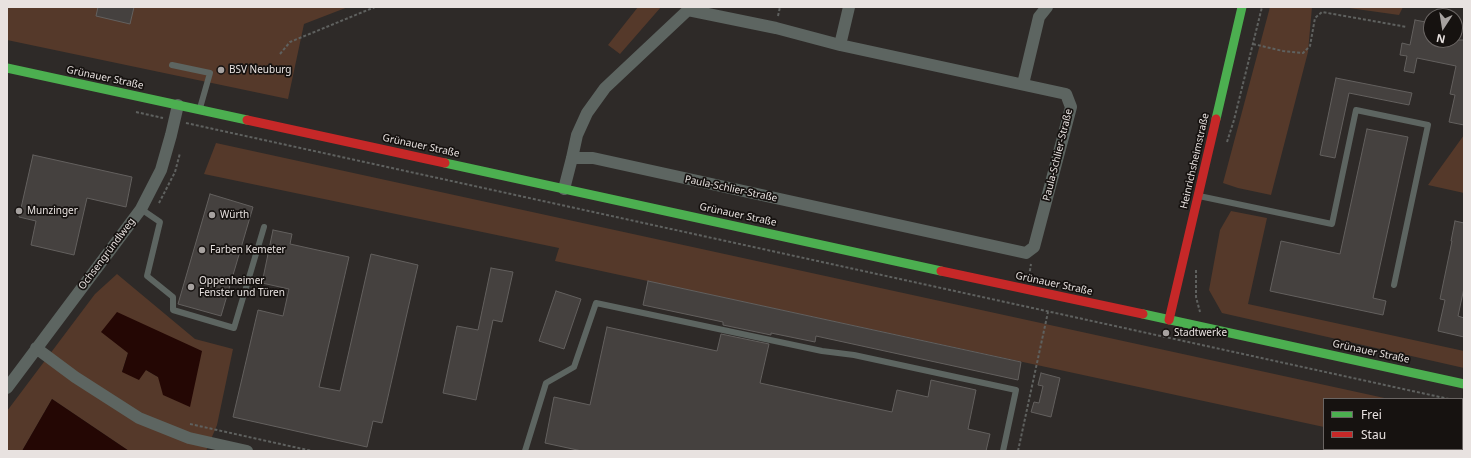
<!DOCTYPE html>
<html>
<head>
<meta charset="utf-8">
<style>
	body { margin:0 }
	#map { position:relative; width:1471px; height:458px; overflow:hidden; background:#2e2a28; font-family:"Noto Sans",sans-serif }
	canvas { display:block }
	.frame { position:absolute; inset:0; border:8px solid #e8e2e0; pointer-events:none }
	.legend { position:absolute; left:1323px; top:398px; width:140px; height:52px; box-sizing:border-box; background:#161210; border:1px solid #6a6563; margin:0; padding:5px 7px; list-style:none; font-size:12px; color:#e8e2e0 }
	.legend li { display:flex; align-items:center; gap:8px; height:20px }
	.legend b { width:20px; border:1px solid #6a6563 }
	.north { position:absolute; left:1423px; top:8px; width:40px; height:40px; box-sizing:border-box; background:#161210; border:1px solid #6a6563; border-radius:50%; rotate:192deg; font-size:11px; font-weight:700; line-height:16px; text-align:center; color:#e8e2e0 }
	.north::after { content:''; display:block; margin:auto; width:14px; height:18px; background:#a7a2a0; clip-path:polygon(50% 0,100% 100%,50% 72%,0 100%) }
</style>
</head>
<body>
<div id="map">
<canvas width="1471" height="458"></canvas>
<div class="frame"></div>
<ul class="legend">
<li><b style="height:5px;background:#4caf50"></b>Frei</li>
<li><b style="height:5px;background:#c62828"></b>Stau</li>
</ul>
<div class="north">N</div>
</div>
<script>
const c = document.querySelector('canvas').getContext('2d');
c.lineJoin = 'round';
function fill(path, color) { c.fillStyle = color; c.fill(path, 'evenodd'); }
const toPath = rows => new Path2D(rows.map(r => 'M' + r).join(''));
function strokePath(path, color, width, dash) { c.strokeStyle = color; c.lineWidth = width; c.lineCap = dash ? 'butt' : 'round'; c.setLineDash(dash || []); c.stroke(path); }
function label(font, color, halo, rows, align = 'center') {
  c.font = font + ' "Noto Sans",sans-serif'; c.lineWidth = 3.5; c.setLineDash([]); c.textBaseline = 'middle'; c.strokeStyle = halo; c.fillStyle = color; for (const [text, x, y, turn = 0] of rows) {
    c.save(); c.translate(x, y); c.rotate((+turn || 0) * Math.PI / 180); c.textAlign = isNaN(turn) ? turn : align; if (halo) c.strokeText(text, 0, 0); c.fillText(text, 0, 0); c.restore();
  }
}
const green = toPath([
	[7,7,348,7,304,24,288,99,7,40],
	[638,7,661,7,620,54,608,45],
	[1270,7,1312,7,1308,52,1271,195,1238,188,1223,183],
	[1342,7,1403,7,1399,15],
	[1464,135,1464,193,1428,185],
	[216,143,1389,399,1324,399,1324,427,555,261,559,248,204,174],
	[1231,211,1267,218,1248,304,1464,351,1464,368,1222,313,1209,290,1220,230],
	[117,274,195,339,233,349,217,425,206,451,129,451,52,399,22,451,7,451,7,411,95,294],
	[202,351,158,377,146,370,122,372,128,353],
	[1462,415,1464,415,1464,451,1435,451,1426,449,1462,449]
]);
const water = toPath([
	[117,312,202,351,190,407,163,395,158,377,146,370,139,380,122,372,128,353,101,332],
	[52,399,129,451,22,451]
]);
const building = toPath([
	[98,7,134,7,130,24,96,16,98,7],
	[1415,20,1431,23,1431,40,1464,40,1464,125,1449,122,1455,95,1450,94,1456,66,1417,58,1414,73,1404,71,1407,56,1400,55,1402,43,1410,45,1415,20],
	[1336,78,1412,93,1409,105,1349,93,1335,158,1320,155,1336,78],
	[1367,129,1408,137,1373,298,1386,301,1383,315,1270,291,1281,241,1340,254,1367,129],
	[33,155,132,177,126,207,87,198,74,255,31,245,36,221,19,217,33,155],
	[210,194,253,207,221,316,178,304,210,194],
	[1455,221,1464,223,1464,288,1458,316,1464,318,1464,337,1438,331,1445,300,1440,299,1452,241,1451,241,1455,221],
	[273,230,292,234,290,244,349,257,319,387,340,391,371,254,418,265,382,423,373,421,367,447,233,417,258,310,283,316,289,289,262,283,273,230],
	[491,268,513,272,502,322,493,320,476,400,443,393,457,326,478,330,491,268],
	[648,281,1021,362,1018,380,816,336,815,342,771,333,771,335,723,325,723,322,643,305,648,281],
	[556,291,581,299,564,349,539,341,556,291],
	[607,327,717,351,721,334,769,344,760,383,892,412,897,390,928,397,931,380,976,390,968,429,990,434,986,451,582,451,545,443,554,397,590,405,607,327],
	[1041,373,1060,378,1051,417,1031,412,1034,402,1039,403,1043,386,1038,385,1041,373]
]);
const path = toPath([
	[778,16,780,7],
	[1253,44,1283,51,1303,53,1310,46,1315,18,1322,12,1407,27],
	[280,54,290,42,375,7],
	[136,112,163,118],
	[186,123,1449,399],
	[1227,142,1234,120,1262,7],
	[159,203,175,172,180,153],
	[1196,270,1196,297,1200,312],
	[1029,276,1031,264],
	[1462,402,1464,402],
	[190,424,312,451],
	[1018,451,1048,312]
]);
const lane = toPath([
	[172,65,210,73,200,108],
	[1199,196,1332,224,1356,110,1428,125,1394,285],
	[141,209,160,222,147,276,173,297,173,310,234,328,264,227],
	[525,451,546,383,574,367,596,303,822,351,854,355,1016,390,1003,451]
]);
const street = toPath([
	[840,45,849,7],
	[1023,84,1039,17,1047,7],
	[564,189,572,158,577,135,587,113,605,88,688,10,776,28,840,45,1066,94,1071,107,1034,247,1026,253,593,158,572,158],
	[36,348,75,377,139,418,189,438,247,451],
	[7,388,141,209,161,170,171,135,178,105]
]);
const fast = toPath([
	[7,68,247,120],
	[1216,119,1242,7],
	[445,163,941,271],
	[1143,314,1464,384]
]);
const jam = toPath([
	[247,120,445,163],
	[941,271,1143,314],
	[1169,320,1216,119]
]);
const markers = [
	[221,70,4,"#a7a2a0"],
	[19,211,4,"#a7a2a0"],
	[212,215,4,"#a7a2a0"],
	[202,250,4,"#a7a2a0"],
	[191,287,4,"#a7a2a0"],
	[1166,333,4,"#a7a2a0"]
];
const poiNames = [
	["BSV Neuburg",229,70],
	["Munzinger",27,211],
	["Würth",220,215],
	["Farben Kemeter",210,250],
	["Oppenheimer",199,281],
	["Fenster und Türen",199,293],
	["Stadtwerke",1174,333]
];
const streetNames = [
	["Grünauer Straße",105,78,12],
	["Grünauer Straße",421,146,12],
	["Paula-Schlier-Straße",1058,155,-76],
	["Heinrichsheimstraße",1195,161,-77],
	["Paula-Schlier-Straße",731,189,12],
	["Grünauer Straße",738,215,12],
	["Ochsengründlweg",107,254,-53],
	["Grünauer Straße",1054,284,12],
	["Grünauer Straße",1371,352,12]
];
fill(green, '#55392a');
fill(water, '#240704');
fill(building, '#45413f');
strokePath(building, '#63605e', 1);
strokePath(path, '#5f615f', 2, [3, 2]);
strokePath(lane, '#5d6561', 6);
strokePath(street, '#5d6561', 12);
strokePath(fast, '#4caf50', 9);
strokePath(jam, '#c62828', 9);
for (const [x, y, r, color] of markers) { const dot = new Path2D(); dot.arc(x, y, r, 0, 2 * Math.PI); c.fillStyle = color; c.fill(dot); strokePath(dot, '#161210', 1.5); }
label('10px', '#e8e2e0', '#161210', poiNames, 'left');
label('10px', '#e8e2e0', '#161210', streetNames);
</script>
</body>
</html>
